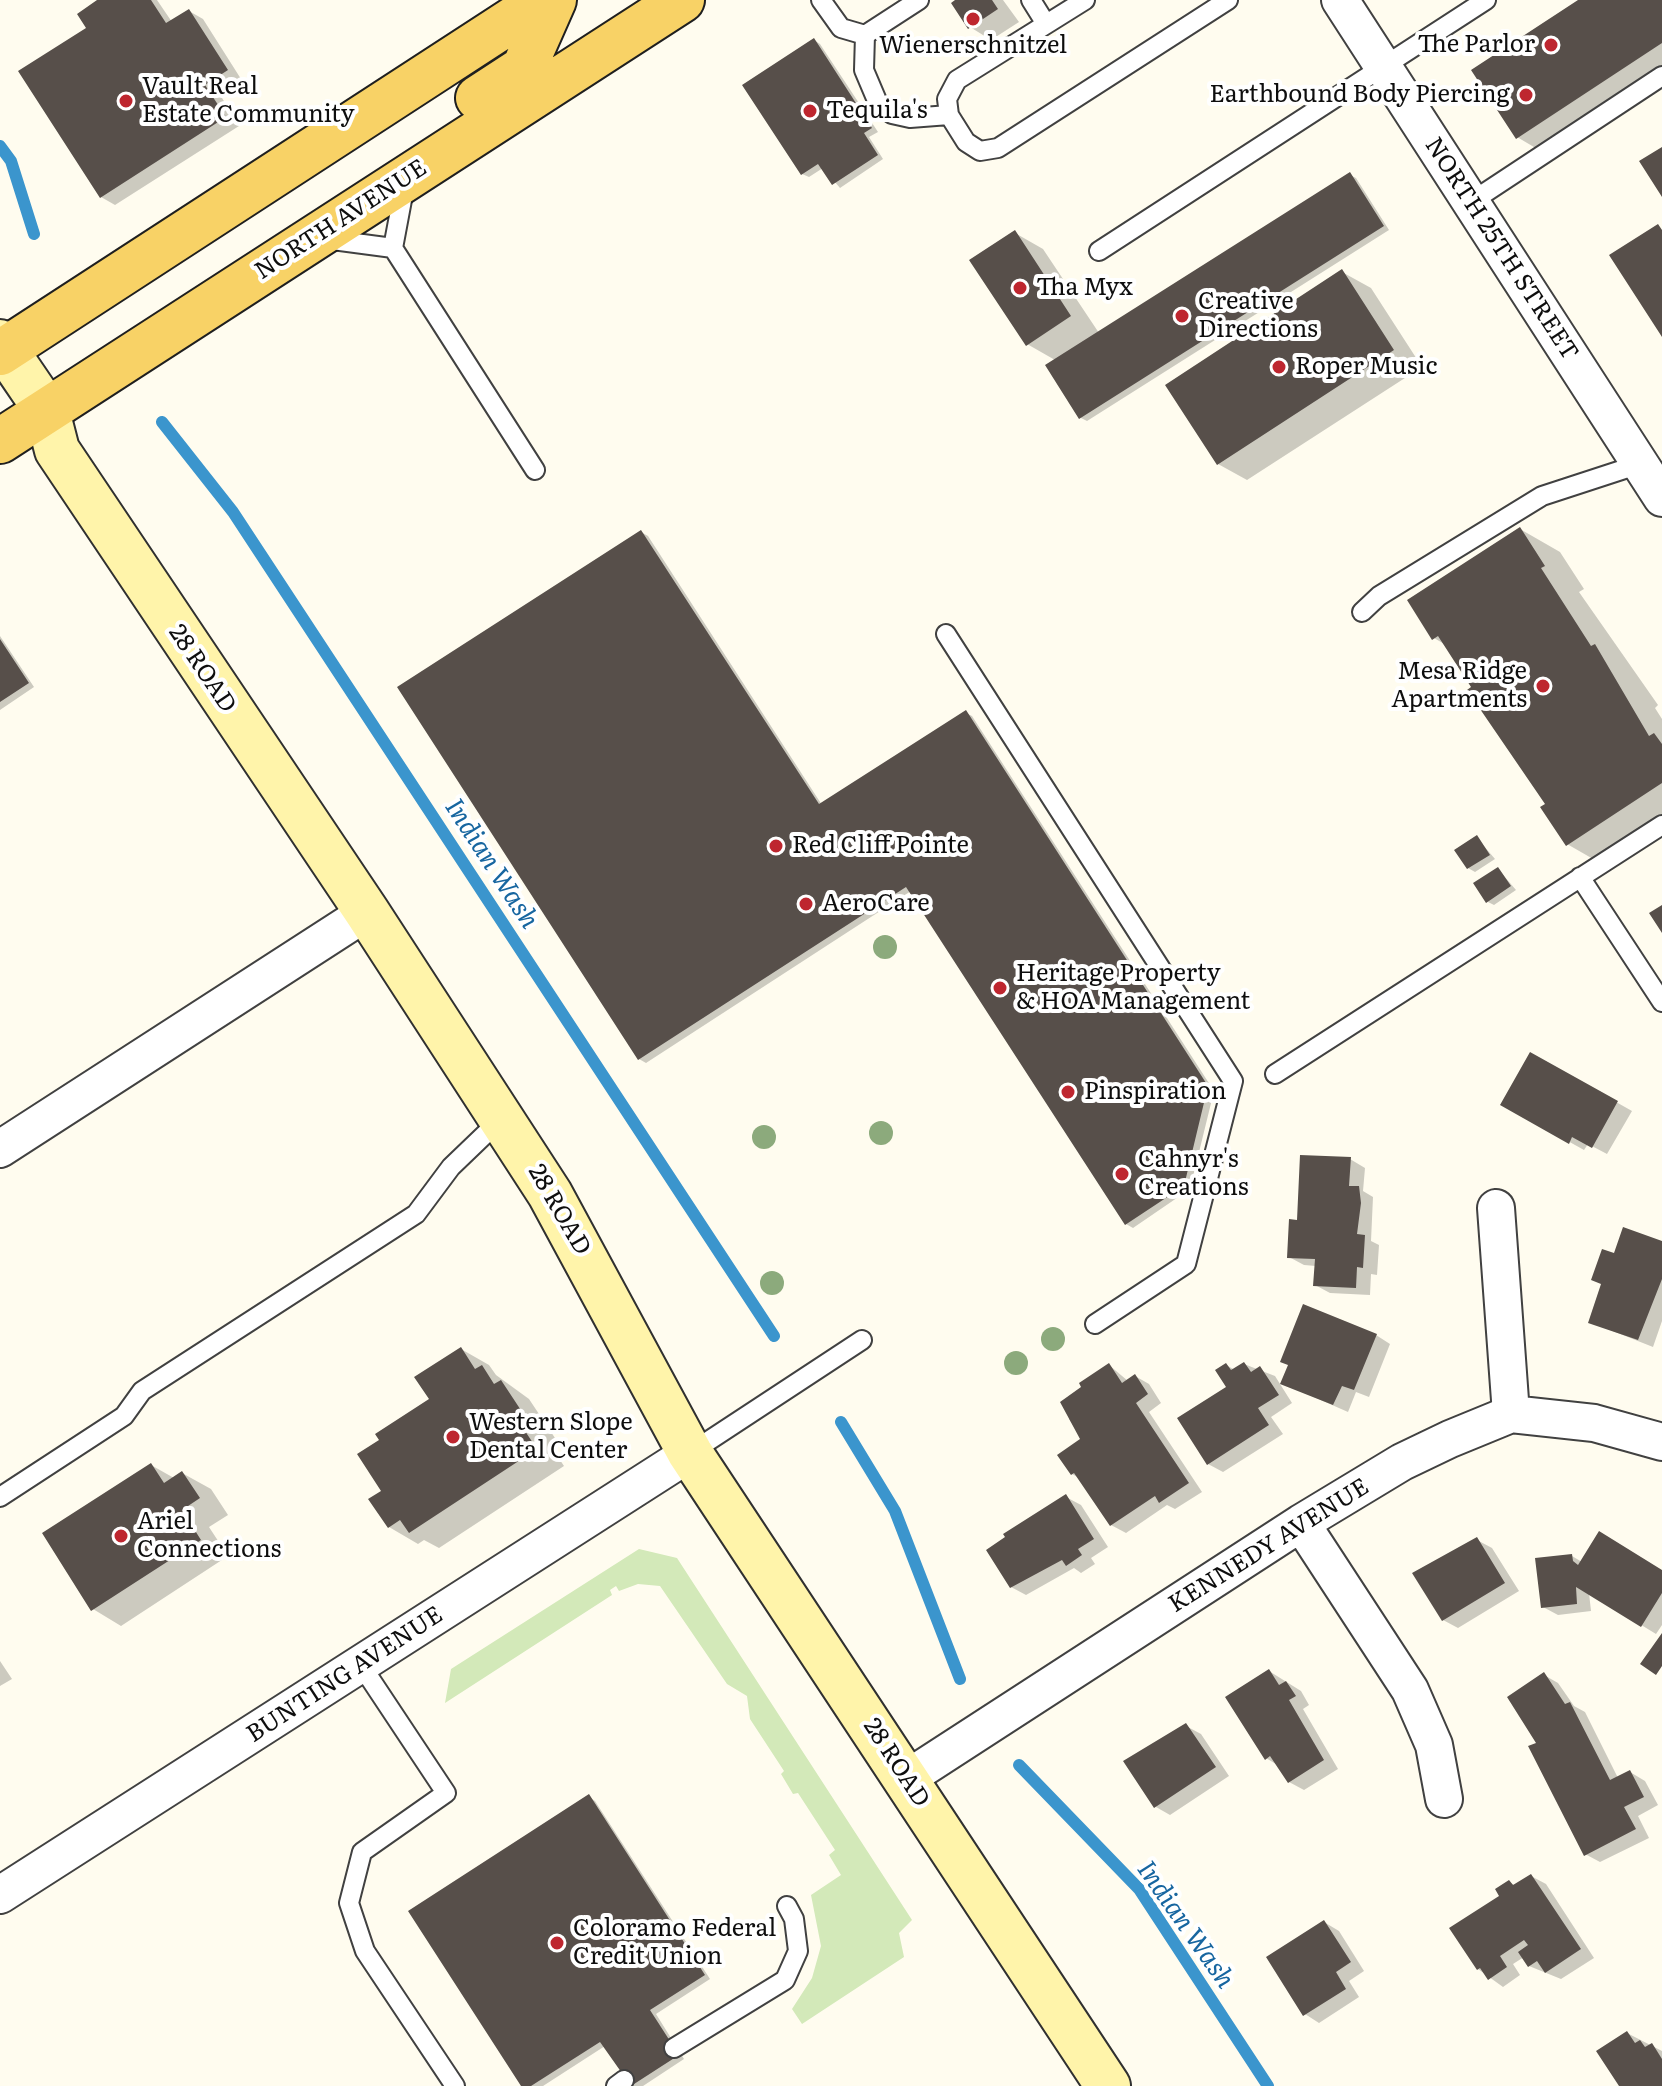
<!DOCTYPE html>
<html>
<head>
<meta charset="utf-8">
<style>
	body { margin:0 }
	canvas { display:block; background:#fffcef }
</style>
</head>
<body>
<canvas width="1662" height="2086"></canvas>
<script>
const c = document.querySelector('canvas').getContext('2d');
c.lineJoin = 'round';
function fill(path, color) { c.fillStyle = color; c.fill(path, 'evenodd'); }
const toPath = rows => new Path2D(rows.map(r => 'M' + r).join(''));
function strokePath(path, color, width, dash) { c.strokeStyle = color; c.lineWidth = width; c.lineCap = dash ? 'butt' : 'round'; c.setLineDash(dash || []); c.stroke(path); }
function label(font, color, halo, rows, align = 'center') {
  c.font = font + ' Literata,serif'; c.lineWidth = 8; c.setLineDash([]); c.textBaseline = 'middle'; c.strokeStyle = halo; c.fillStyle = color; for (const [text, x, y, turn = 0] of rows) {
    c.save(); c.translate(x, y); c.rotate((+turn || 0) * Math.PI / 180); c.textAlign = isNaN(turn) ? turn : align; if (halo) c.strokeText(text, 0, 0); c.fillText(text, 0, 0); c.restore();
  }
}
const green = toPath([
	[639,1549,677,1558,912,1920,899,1933,904,1957,802,2024,792,2009,812,1978,821,1946,811,1895,841,1875,829,1855,835,1850,798,1793,793,1794,781,1774,784,1771,750,1719,747,1696,727,1684,660,1586,638,1584,619,1591,616,1586,610,1590,612,1595,445,1703,451,1669]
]);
const shadow = toPath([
	[98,0,157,0,172,22,189,11,203,19,241,79,219,93,239,126,115,205,101,197,88,28],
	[958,0,1003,0,1019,22,991,40,970,27],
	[1582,0,1662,0,1662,70,1539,150,1517,137],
	[814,40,820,44,878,132,869,137,883,159,840,188,823,168,809,177,802,174],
	[1350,175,1356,178,1389,230,1087,421,1081,418,1055,360,1027,344,1015,233,1043,249,1099,333],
	[1342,272,1371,288,1422,367,1247,480,1218,464],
	[1520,529,1560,552,1584,589,1579,592,1658,705,1655,708,1662,719,1662,832,1607,867,1567,844,1548,804,1474,688,1446,645,1434,638],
	[641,532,648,536,822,805,966,713,972,716,1214,1091,1190,1189,1133,1228,1126,1224,911,891,646,1063,639,1059],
	[0,636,34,687,0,710],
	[1477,838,1495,859,1475,872,1468,868],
	[1498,869,1516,890,1494,905,1488,902],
	[1531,1054,1632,1111,1607,1154,1588,1144,1584,1150,1503,1105],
	[1350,1159,1365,1168,1363,1191,1373,1197,1371,1241,1379,1245,1377,1275,1371,1274,1370,1295,1330,1293,1315,1285,1316,1266,1304,1265,1289,1257,1299,1222],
	[1662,1243,1662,1321,1653,1347,1590,1322,1615,1256],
	[1376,1335,1390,1344,1369,1397,1356,1392,1348,1412,1282,1383],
	[461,1349,489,1365,496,1375,529,1399,559,1444,552,1448,564,1466,439,1548,424,1540,418,1544,389,1527,381,1441,432,1400],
	[1244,1364,1275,1376,1292,1403,1271,1417,1283,1434,1223,1472,1208,1464,1229,1388,1226,1365,1235,1370],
	[1109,1365,1128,1381,1135,1376,1149,1384,1161,1403,1149,1412,1202,1492,1175,1509,1167,1505,1126,1533,1111,1525,1081,1479,1072,1474,1083,1440,1069,1419],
	[151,1465,174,1478,182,1473,211,1489,228,1515,209,1527,228,1556,121,1626,93,1609],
	[1066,1497,1081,1505,1108,1547,1091,1558,1095,1564,1081,1573,1074,1568,1026,1595,1011,1587],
	[1477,1540,1492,1548,1519,1591,1458,1628,1443,1620],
	[1572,1556,1582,1562,1662,1571,1662,1625,1656,1634,1589,1593,1591,1611,1558,1615,1543,1607],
	[0,1661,12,1679,0,1686],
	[1269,1671,1301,1691,1309,1705,1303,1709,1338,1769,1304,1790,1289,1782,1279,1766,1266,1758],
	[1544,1675,1558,1683,1574,1706,1585,1712,1618,1778,1630,1772,1645,1781,1658,1805,1638,1816,1649,1838,1600,1862,1585,1854],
	[1186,1726,1201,1734,1229,1776,1170,1815,1156,1807],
	[589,1797,595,1801,710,1979,656,2014,684,2059,643,2086,630,2086,605,2046,543,2086,524,2086],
	[1531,1876,1546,1884,1594,1958,1561,1979,1529,1966,1524,1957,1513,1964,1520,1975,1503,1987,1478,1969,1509,1882,1516,1886],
	[1324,1922,1339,1931,1364,1971,1349,1981,1359,1997,1319,2023,1305,2014],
	[1627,2033,1662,2051,1662,2086,1621,2086]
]);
const stream = toPath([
	[0,146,11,161,34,234],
	[162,422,233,512,774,1336],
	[841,1422,895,1511,960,1679],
	[1019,1765,1139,1889,1268,2086]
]);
const building = toPath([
	[97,0,151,0,166,23,189,9,228,70,205,85,226,117,100,198,18,71,86,28,77,14],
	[955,0,992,0,998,9,968,29,951,3],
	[1578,0,1662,0,1662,43,1516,139,1471,70],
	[814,38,872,128,864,133,878,155,832,185,818,164,801,175,742,85],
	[1662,147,1662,197,1639,161],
	[1350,172,1384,226,1079,419,1045,365],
	[1658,224,1662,230,1662,337,1609,255],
	[1015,230,1071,316,1026,346,969,260],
	[1342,269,1394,350,1217,465,1165,385],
	[1520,527,1545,566,1541,568,1591,646,1595,644,1649,736,1654,733,1662,744,1662,783,1566,846,1540,807,1545,804,1467,690,1471,687,1438,636,1432,640,1407,600],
	[641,530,819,804,966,710,1208,1086,1184,1186,1125,1225,906,887,638,1060,397,687],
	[0,639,29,683,0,702],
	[1477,835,1490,855,1467,869,1454,850],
	[1498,867,1511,886,1486,903,1473,883],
	[1662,905,1662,933,1649,913],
	[1530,1052,1618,1101,1592,1148,1572,1137,1569,1144,1500,1105],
	[1300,1155,1351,1157,1349,1186,1359,1186,1361,1203,1357,1234,1365,1235,1363,1268,1357,1267,1356,1288,1313,1286,1315,1259,1287,1258,1289,1219,1297,1220],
	[1623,1227,1662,1241,1662,1279,1638,1340,1588,1323,1601,1284,1591,1280,1602,1249,1614,1253],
	[1303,1304,1377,1334,1354,1390,1342,1386,1333,1405,1280,1384,1288,1365,1280,1362],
	[461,1347,475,1369,482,1365,494,1384,501,1380,532,1427,525,1431,537,1449,409,1533,400,1520,388,1528,368,1499,381,1491,357,1454,379,1440,375,1434,429,1399,414,1377],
	[1244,1362,1251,1372,1260,1366,1279,1395,1258,1408,1269,1425,1207,1465,1177,1418,1226,1387,1215,1370,1226,1363,1231,1370],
	[1109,1363,1122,1383,1135,1374,1148,1394,1136,1403,1189,1483,1159,1503,1155,1496,1110,1526,1074,1473,1071,1475,1057,1455,1080,1439,1060,1402,1081,1387,1079,1383],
	[151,1463,164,1483,182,1471,200,1498,182,1510,201,1540,91,1611,42,1533],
	[1066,1494,1094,1539,1078,1549,1082,1555,1066,1566,1062,1560,1010,1588,986,1550,1005,1537,1003,1534],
	[1599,1531,1662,1570,1662,1593,1641,1627,1576,1587,1577,1604,1541,1608,1535,1558,1572,1554,1573,1561,1578,1565],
	[1477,1537,1505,1583,1442,1621,1412,1573],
	[1662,1633,1662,1666,1656,1675,1640,1664],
	[1269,1669,1279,1685,1286,1681,1296,1696,1289,1700,1324,1760,1288,1783,1270,1756,1265,1760,1225,1697],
	[1544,1672,1565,1704,1570,1702,1610,1780,1630,1770,1644,1797,1624,1807,1636,1829,1584,1856,1528,1746,1536,1743,1507,1697],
	[1186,1723,1216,1767,1154,1808,1123,1761],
	[589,1794,705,1975,650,2010,679,2055,631,2086,600,2042,531,2086,521,2086,408,1911],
	[1531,1874,1581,1949,1545,1973,1537,1961,1528,1967,1518,1952,1528,1945,1524,1940,1500,1956,1507,1967,1488,1980,1480,1968,1477,1970,1449,1928,1499,1896,1495,1889,1509,1880,1513,1885],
	[1324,1920,1351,1962,1336,1972,1346,1989,1303,2016,1266,1957],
	[1627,2031,1635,2043,1640,2040,1645,2047,1652,2043,1662,2059,1662,2086,1619,2086,1596,2051]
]);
const service = toPath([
	[821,0,841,28,865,35,919,0],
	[1031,0,1046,24],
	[1085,0,957,80,947,99,949,115,966,142,980,151,998,148,1228,0],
	[865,35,864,70,878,103,892,114,910,118,949,115],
	[405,184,393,248,535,470],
	[1471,202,1662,76],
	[325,239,393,248],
	[1099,251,1486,0],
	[1362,612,1379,596,1542,496,1640,464],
	[946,634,1233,1081,1186,1264,1095,1324],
	[1580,877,1662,1002],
	[1275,1074,1662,825],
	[690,1453,862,1340],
	[0,1497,124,1416,142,1391,416,1214,451,1167,501,1119],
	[361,1665,446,1793,362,1852,349,1903,365,1951,455,2086],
	[674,2048,785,1980,798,1951,794,1919,787,1906],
	[616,2086,624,2080]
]);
const minor = toPath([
	[1340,0,1662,498],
	[0,1149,367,912],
	[1496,1208,1511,1414],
	[1301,1523,1410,1690,1434,1745,1444,1799],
	[906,1779,1301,1523,1402,1462,1450,1439,1511,1414,1594,1423,1662,1442],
	[0,1895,690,1453]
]);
const secondary = toPath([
	[0,342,47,411,57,450,367,912,550,1194,690,1453,1108,2086]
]);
const primary = toPath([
	[478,98,524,68,554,0],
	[0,353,543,0],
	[0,441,682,0]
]);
const trees = [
	[885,947],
	[881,1133],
	[764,1137],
	[772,1283],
	[1053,1339],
	[1016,1363]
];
const markers = [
	[973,19,8,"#be262f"],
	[1551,45,8,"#be262f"],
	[1526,95,8,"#be262f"],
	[126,101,8,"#be262f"],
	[810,111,8,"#be262f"],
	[1020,288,8,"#be262f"],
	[1182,316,8,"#be262f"],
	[1279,367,8,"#be262f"],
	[1543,686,8,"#be262f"],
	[776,846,8,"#be262f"],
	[806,904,8,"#be262f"],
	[1000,988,8,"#be262f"],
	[1068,1092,8,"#be262f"],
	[1122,1174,8,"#be262f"],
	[453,1437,8,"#be262f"],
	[121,1536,8,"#be262f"],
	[557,1943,8,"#be262f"]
];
const poiNames = [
	["The Parlor",1535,45,"right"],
	["Wienerschnitzel",973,46,"center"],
	["Vault Real",142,87],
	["Estate Community",142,115],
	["Earthbound Body Piercing",1510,95,"right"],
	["Tequila's",826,111],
	["Tha Myx",1036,288],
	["Creative",1198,302],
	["Directions",1198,330],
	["Roper Music",1295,367],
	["Mesa Ridge",1527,672,"right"],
	["Apartments",1527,700,"right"],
	["Red Cliff Pointe",792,846],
	["AeroCare",822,904],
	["Heritage Property",1016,974],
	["& HOA Management",1016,1002],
	["Pinspiration",1084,1092],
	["Cahnyr's",1138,1160],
	["Creations",1138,1188],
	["Western Slope",469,1423],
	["Dental Center",469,1451],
	["Ariel",137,1522],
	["Connections",137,1550],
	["Coloramo Federal",573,1929],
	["Credit Union",573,1957]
];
const streetNames = [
	["NORTH AVENUE",341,220,-33],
	["NORTH 25TH STREET",1501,249,57],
	["28 ROAD",202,669,56],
	["28 ROAD",559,1210,60],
	["KENNEDY AVENUE",1269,1546,-32],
	["BUNTING AVENUE",345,1675,-33],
	["28 ROAD",896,1763,57]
];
const waterNames = [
	["Indian Wash",491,864,57],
	["Indian Wash",1185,1925,55]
];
fill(green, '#d3e9b9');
fill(shadow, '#0003');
strokePath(stream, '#3b95cd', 12);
fill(building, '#574f4a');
strokePath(service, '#414141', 22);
strokePath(minor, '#414141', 40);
strokePath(secondary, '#303030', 48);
strokePath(primary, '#1f1f1f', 48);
strokePath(service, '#fff', 18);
strokePath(minor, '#fff', 36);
strokePath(secondary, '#fff4aa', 44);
strokePath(primary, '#f8d266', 44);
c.fillStyle = '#8caa7c';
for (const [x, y] of trees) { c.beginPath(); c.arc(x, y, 12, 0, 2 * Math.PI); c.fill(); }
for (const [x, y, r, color] of markers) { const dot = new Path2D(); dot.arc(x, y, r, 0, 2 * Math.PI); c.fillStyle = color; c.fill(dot); strokePath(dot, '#fff', 3); }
label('24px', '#0e0e0e', '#fff', poiNames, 'left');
label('24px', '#0e0e0e', '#fff', streetNames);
label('italic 26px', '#1766a0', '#fff', waterNames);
</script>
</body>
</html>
